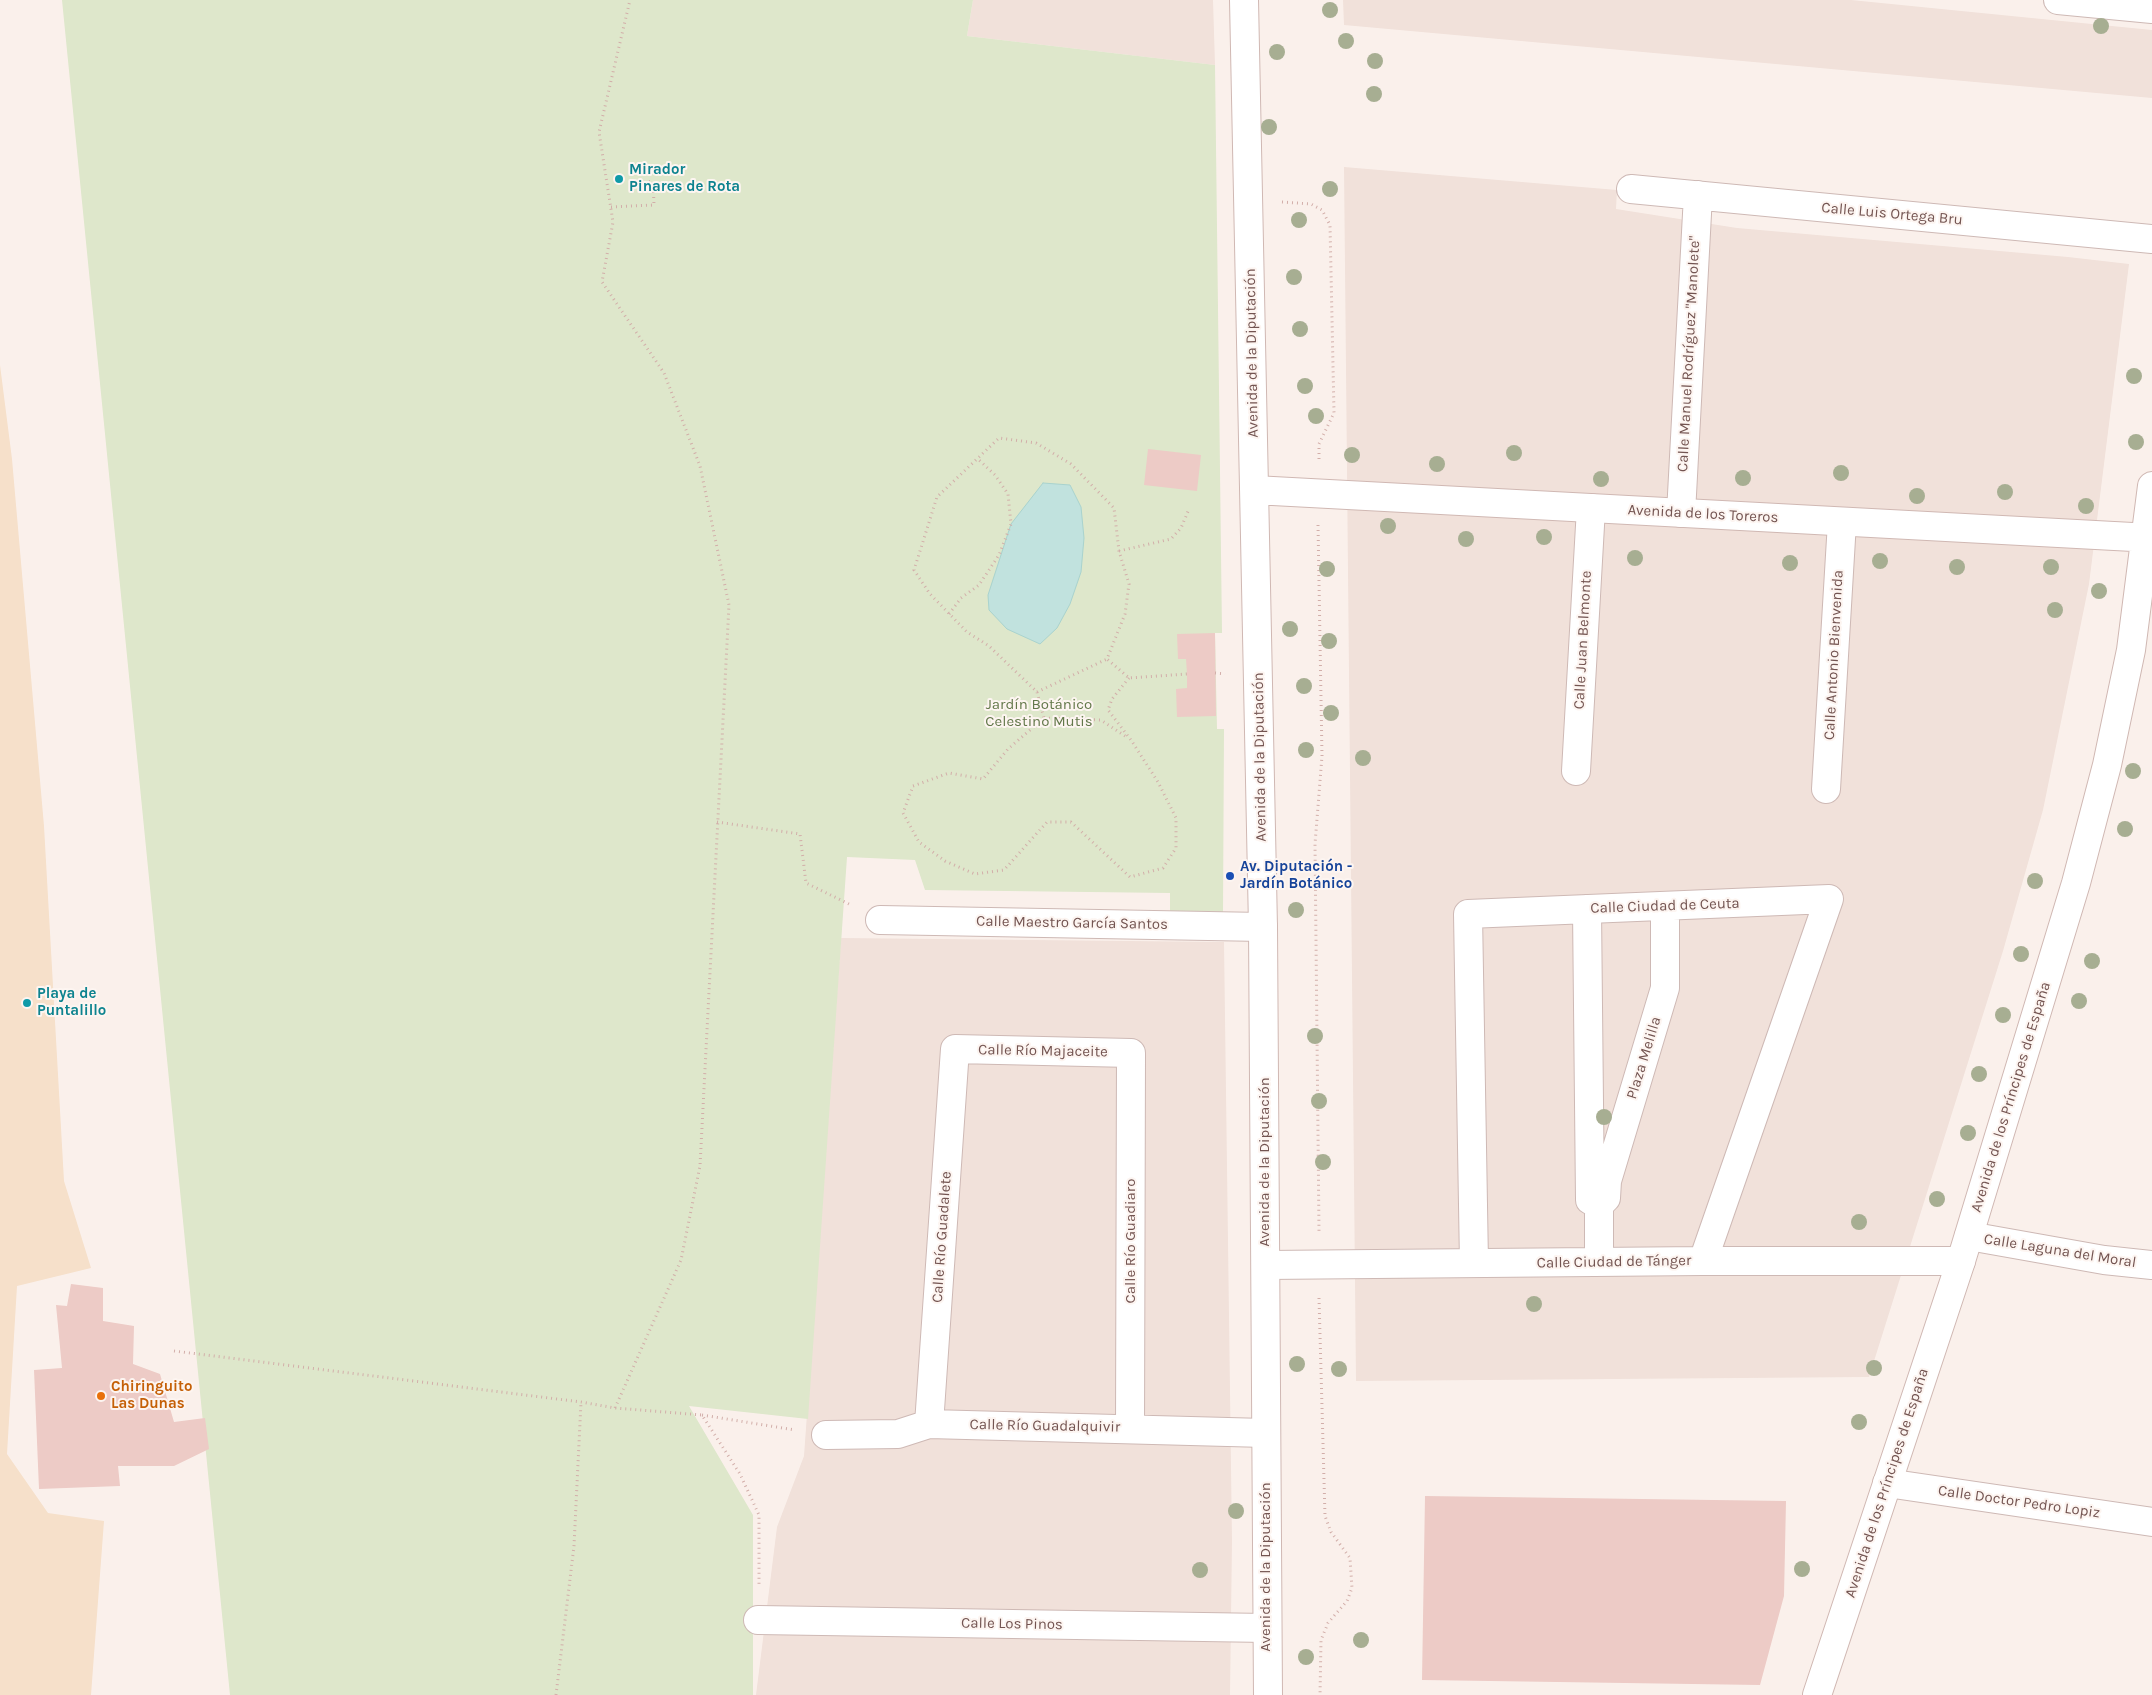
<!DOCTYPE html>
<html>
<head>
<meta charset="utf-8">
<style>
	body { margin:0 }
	canvas { display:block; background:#faf0eb }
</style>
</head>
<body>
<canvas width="2152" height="1695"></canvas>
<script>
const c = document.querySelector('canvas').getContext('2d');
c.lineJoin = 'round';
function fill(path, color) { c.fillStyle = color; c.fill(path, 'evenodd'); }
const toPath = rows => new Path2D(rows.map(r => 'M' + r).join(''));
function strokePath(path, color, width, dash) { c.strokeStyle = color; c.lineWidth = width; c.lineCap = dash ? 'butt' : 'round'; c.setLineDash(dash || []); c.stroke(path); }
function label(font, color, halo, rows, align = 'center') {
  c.font = font + ' Karla,sans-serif'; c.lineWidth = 4; c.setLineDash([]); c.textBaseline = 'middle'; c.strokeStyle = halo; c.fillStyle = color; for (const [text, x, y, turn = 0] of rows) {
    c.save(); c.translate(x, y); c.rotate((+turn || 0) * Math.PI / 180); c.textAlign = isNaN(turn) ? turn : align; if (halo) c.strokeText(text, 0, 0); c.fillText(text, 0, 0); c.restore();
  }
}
const residential = toPath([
	[973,0,1213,0,1215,65,967,36],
	[1343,0,1851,0,2152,30,2152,98,1344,25],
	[1344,167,1617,190,1616,209,1737,228,2068,257,2129,264,2089,584,2043,810,2003,951,1869,1377,1356,1381],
	[841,938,1224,942,1232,1541,1230,1695,756,1695,777,1527,804,1456]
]);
const green = toPath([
	[62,0,973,0,967,36,1215,65,1222,633,1215,633,1217,729,1224,729,1223,915,1170,915,1170,893,925,890,915,860,847,857,808,1419,689,1406,753,1515,753,1695,230,1695]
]);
const sand = toPath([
	[0,365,12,459,44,826,64,1181,91,1268,17,1286,7,1454,48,1513,104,1521,91,1695,0,1695]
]);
const water = toPath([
	[1043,483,1070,485,1081,507,1084,538,1081,572,1070,604,1057,628,1040,644,1007,629,989,610,988,595,1011,524,1043,483]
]);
const building = toPath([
	[1148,449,1201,455,1197,491,1144,485],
	[1215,633,1216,716,1177,717,1176,689,1187,688,1187,674,1186,659,1178,659,1177,634],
	[71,1284,103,1288,103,1321,134,1326,133,1364,160,1374,174,1422,205,1418,209,1449,174,1466,118,1466,120,1486,39,1489,34,1370,62,1368,56,1305,67,1306],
	[1425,1496,1786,1501,1784,1596,1760,1685,1422,1680]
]);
const path = toPath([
	[1282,202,1311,204,1322,210,1330,225,1334,413,1319,444,1319,459],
	[611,207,654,205,653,181,626,186],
	[1318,525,1322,756,1315,844,1319,1231],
	[1119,551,1171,539,1181,528,1189,509],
	[949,614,961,598,979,585,999,555,1011,524,1008,494,995,475,977,458],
	[1215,673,1225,674],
	[1129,678,1112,699,1108,710,1131,740,1158,782,1176,818,1176,848,1163,868,1130,877,1071,822,1047,822,1004,870,975,874,945,861,919,842,903,813,913,786,949,773,983,779,1008,749,1044,718,1037,692,989,646,967,632,930,594,914,570,937,497,999,438,1036,443,1071,464,1114,508,1119,551,1129,584,1125,614,1107,659,1129,678,1187,674],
	[1037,692,1107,659],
	[1044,718,1101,720,1128,738],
	[717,822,800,834,806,883,851,905],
	[1319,1298,1325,1516,1331,1532,1350,1558,1352,1588,1347,1601,1328,1623,1321,1640,1320,1695],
	[174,1351,581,1402,615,1408,702,1415,740,1474,759,1515,759,1587],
	[615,1408,681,1260,700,1166,729,605,700,466,664,373,602,282,613,222,599,132,630,0],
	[702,1415,795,1430],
	[556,1695,574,1546,581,1402]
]);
const street = toPath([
	[2058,0,2152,9],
	[1631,189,2152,239],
	[1681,513,1698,195],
	[1576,771,1591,508],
	[1826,789,1842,522],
	[1587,909,1590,1200,1599,1205],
	[880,920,1263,927],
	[1969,1236,2104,1260,2152,1265],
	[1599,1262,1599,1205,1606,1198,1607,1181,1665,988,1665,906],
	[1474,1263,1468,914,1829,899,1703,1261],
	[1266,1265,1703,1261,1961,1261],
	[929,1424,955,1049,1131,1053,1130,1429],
	[826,1435,898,1434,929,1424,1265,1433],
	[1887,1483,2152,1522],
	[758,1620,1267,1628]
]);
const secondary = toPath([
	[1244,0,1263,927,1268,1695],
	[1254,490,2152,538],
	[1817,1695,1961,1261,2076,883,2107,765,2131,650,2152,486]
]);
const trees = [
	[1330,10],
	[2101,26],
	[1346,41],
	[1277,52],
	[1375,61],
	[1374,94],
	[1269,127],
	[1330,189],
	[1299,220],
	[1294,277],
	[1300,329],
	[2134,376],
	[1305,386],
	[1316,416],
	[2136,442],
	[1514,453],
	[1352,455],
	[1437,464],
	[1841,473],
	[1743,478],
	[1601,479],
	[2005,492],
	[1917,496],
	[2086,506],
	[1388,526],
	[1544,537],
	[1466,539],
	[1635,558],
	[1880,561],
	[1790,563],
	[1957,567],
	[2051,567],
	[1327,569],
	[2099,591],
	[2055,610],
	[1290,629],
	[1329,641],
	[1304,686],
	[1331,713],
	[1306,750],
	[1363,758],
	[2133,771],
	[2125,829],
	[2035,881],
	[1296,910],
	[2021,954],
	[2092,961],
	[2079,1001],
	[2003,1015],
	[1315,1036],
	[1979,1074],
	[1319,1101],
	[1604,1117],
	[1968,1133],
	[1323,1162],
	[1937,1199],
	[1859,1222],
	[1534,1304],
	[1297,1364],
	[1874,1368],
	[1339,1369],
	[1859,1422],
	[1236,1511],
	[1802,1569],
	[1200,1570],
	[1361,1640],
	[1306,1657]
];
const markers = [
	[619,179,5,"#0f9aa8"],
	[1230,876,5,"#1a4fb4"],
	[27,1003,5,"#0f9aa8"],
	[101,1396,5,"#e8710a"]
];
const cultureNames = [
	["Mirador",629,170],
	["Pinares de Rota",629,187],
	["Playa de",37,994],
	["Puntalillo",37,1011]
];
const streetNames = [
	["Calle Luis Ortega Bru",1892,214,5],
	["Avenida de la Diputación",1252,353,-91],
	["Calle Manuel Rodríguez \"Manolete\"",1689,354,-87],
	["Avenida de los Toreros",1703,514,3],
	["Calle Juan Belmonte",1583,640,-87],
	["Calle Antonio Bienvenida",1834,655,-87],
	["Avenida de la Diputación",1260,757,-91],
	["Calle Ciudad de Ceuta",1665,906,-2],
	["Calle Maestro García Santos",1072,923,1],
	["Calle Río Majaceite",1043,1051,1],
	["Plaza Melilla",1644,1058,-73],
	["Avenida de los Príncipes de España",2011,1097,-73],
	["Avenida de la Diputación",1265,1162,-90],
	["Calle Río Guadalete",942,1237,-86],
	["Calle Río Guadiaro",1131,1241,-90],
	["Calle Laguna del Moral",2060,1251,9],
	["Calle Ciudad de Tánger",1614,1262,-1],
	["Calle Río Guadalquivir",1045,1426,1],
	["Avenida de los Príncipes de España",1887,1483,-72],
	["Calle Doctor Pedro Lopiz",2019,1502,8],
	["Avenida de la Diputación",1266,1567,-90],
	["Calle Los Pinos",1012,1624,1]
];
const parkNames = [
	["Jardín Botánico",1039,705],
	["Celestino Mutis",1039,722]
];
const transitNames = [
	["Av. Diputación -",1240,867],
	["Jardín Botánico",1240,884]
];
const foodNames = [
	["Chiringuito",111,1387],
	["Las Dunas",111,1404]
];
fill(residential, '#f1e1da');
fill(green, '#dee7cb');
fill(sand, '#f6e0ca');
fill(water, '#c1e2de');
strokePath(water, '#a9d3ce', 1);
fill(building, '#edcbc6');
strokePath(street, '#ceb9b5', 30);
strokePath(secondary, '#d0b8b3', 30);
strokePath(path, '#d2aea9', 3, [1, 4]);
strokePath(street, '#fff', 28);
strokePath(secondary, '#fff', 28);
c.fillStyle = '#a7ae92';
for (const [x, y] of trees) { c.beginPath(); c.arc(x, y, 8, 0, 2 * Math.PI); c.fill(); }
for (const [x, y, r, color] of markers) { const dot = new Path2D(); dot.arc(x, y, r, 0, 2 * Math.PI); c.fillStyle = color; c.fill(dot); strokePath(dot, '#fdf5f1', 2); }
label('bold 15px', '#0d838f', '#fdf5f1', cultureNames, 'left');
label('15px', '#735451', '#fdf5f1', streetNames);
label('15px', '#63784a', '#fdf5f1', parkNames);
label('bold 15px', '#164399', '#fdf5f1', transitNames, 'left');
label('bold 15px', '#c56008', '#fdf5f1', foodNames, 'left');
</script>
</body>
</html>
